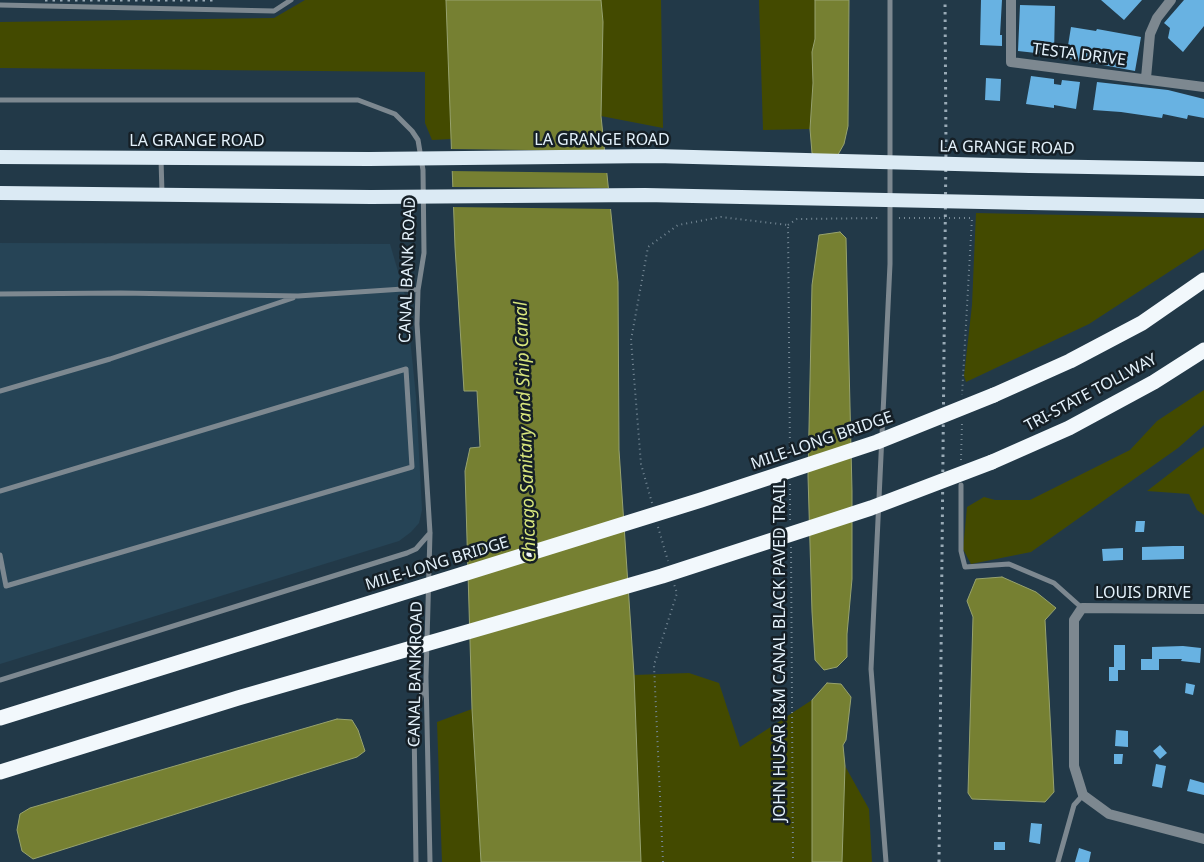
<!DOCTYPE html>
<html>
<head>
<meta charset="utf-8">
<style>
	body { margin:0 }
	canvas { display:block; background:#223948 }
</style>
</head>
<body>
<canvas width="1204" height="862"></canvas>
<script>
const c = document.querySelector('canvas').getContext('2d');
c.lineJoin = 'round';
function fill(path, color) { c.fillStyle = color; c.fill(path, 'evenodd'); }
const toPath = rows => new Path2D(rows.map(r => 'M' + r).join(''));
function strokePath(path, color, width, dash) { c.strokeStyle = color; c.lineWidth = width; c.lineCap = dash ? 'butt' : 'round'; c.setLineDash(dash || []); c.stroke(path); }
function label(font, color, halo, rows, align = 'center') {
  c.font = font + ' "Noto Sans",sans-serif'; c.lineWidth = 5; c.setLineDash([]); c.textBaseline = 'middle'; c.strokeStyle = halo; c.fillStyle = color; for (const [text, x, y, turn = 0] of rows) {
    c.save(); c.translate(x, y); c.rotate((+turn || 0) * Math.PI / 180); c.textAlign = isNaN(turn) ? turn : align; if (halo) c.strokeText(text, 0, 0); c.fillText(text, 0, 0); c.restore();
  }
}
const built = toPath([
	[0,243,390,244,406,299,416,397,422,510,419,523,411,532,399,541,0,664]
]);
const green = toPath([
	[305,0,446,0,452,139,432,140,425,123,425,72,0,68,0,22,274,18],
	[601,0,661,0,663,128,601,116,603,22],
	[759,0,815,0,815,39,812,52,813,83,810,129,763,130],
	[976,213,1204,218,1204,249,1089,324,966,382,964,376,972,305],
	[1204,390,1204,425,1178,448,1031,552,971,564,963,549,967,507,984,497,995,500,1030,500,1130,450,1157,421],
	[1204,447,1204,515,1197,510,1189,494,1147,491],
	[689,673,719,683,740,747,812,700,812,862,641,862,634,675],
	[472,709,481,862,442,862,437,722],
	[845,766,869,809,872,862,842,862]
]);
const water = toPath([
	[446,0,601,0,603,22,601,116,618,282,619,450,634,675,641,862,481,862,472,709,465,471,470,448,480,447,477,391,464,391,455,247,446,0],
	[815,0,849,0,848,126,844,144,831,167,812,153,810,129,813,83,812,52,815,39,815,0],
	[840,232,846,238,852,491,852,579,847,634,847,657,837,667,824,670,815,660,812,612,808,476,812,285,819,235,840,232],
	[1002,577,1036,592,1056,608,1045,620,1054,792,1045,802,972,799,968,793,973,617,967,601,976,579,1002,577],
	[827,683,841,684,851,697,846,740,843,745,845,766,842,862,812,862,812,700,827,683],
	[337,719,352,720,358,730,365,751,357,757,33,859,22,851,17,830,20,814,30,808,337,719]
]);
const pier = toPath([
	[450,149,607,151,609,173,450,171],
	[451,187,611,188,613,209,451,207]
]);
const building = toPath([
	[981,0,1002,0,1000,35,1002,35,1002,46,980,45],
	[1101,0,1142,0,1124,20],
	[1184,0,1204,0,1204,26,1183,52,1168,38,1170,28,1164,23],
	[1020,5,1055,6,1054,55,1018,51],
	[1071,27,1096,31,1097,29,1141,37,1135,71,1066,58],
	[1031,76,1054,79,1054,84,1061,85,1062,80,1080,82,1076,109,1054,105,1054,108,1026,104],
	[986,78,1001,79,1000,101,985,100],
	[1097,82,1168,90,1204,99,1204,118,1188,115,1187,119,1163,114,1162,118,1121,112,1093,110],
	[1136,521,1145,521,1144,532,1135,532],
	[1173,546,1184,546,1184,559,1142,560,1142,547],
	[1123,548,1123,560,1103,561,1102,549],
	[1114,645,1125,645,1125,670,1118,670,1118,681,1109,681,1109,667,1114,667],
	[1183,646,1201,648,1200,663,1181,661,1182,659,1159,659,1159,670,1141,670,1141,659,1152,659,1152,647],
	[1186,683,1195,685,1193,695,1185,693],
	[1116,730,1128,731,1128,747,1115,746],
	[1160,745,1167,753,1160,759,1153,751],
	[1114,754,1123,754,1122,764,1114,764],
	[1156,764,1166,766,1162,788,1152,786],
	[1190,779,1204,783,1204,795,1187,791],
	[1031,823,1042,824,1040,844,1029,842],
	[994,842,1005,842,1005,850,994,850],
	[1079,848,1091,852,1089,862,1075,862]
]);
const path = toPath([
	[899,218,972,218,962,395],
	[788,225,797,219,881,218],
	[961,460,962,422],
	[790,484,790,522],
	[652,503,641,464,631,340,648,247,678,225,721,217,788,225,790,457],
	[658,527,668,561],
	[791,547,793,862],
	[663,862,654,665,677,593,674,584]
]);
const service = toPath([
	[0,5,274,11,291,0],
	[0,100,358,100,395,114,412,131,418,140,423,170,424,253,418,290,417,324,430,533,426,677,430,862],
	[161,159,162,193],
	[0,294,121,293,298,296,403,289,418,290],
	[0,391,110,359,293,298],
	[961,485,961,551,965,567,1009,564,1054,583,1082,608],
	[0,491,406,369,412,467,6,586,0,555],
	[0,680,407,553,416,549,430,533],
	[416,862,414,722,424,685],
	[886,862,871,669,890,264,890,0],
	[1058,862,1074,805,1083,795]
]);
const minor = toPath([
	[1011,0,1011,62,1204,87],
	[1146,78,1150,34,1157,18,1171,0],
	[1204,609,1082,608,1074,620,1074,766,1083,795,1109,814,1204,839]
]);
const trunk = toPath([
	[0,157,369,159],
	[1030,166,1204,169],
	[0,193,371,197],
	[1030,203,1204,206]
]);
const motorway = toPath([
	[994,395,1070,361,1142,323,1204,280],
	[992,462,1069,428,1154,382,1204,350]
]);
const rail = toPath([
	[45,0,214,0],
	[939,862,946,147,945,0]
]);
const trunkBridge = toPath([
	[369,159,656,156,1030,166],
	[371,197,645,195,1030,203]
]);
const motorwayBridge = toPath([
	[0,718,701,500,877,442,994,395],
	[0,772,238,698,662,576,871,508,992,462]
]);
const streetNames = [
	["TESTA DRIVE",1079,55,7],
	["LA GRANGE ROAD",602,140],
	["LA GRANGE ROAD",197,141],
	["LA GRANGE ROAD",1007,148,1],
	["CANAL BANK ROAD",408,270,-88],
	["TRI-STATE TOLLWAY",1091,393,-28],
	["MILE-LONG BRIDGE",822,441,-19],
	["MILE-LONG BRIDGE",437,564,-17],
	["LOUIS DRIVE",1143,593],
	["JOHN HUSAR I&M CANAL BLACK PAVED TRAIL",780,651,-90],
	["CANAL BANK ROAD",416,674,-89]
];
const waterNames = [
	["Chicago Sanitary and Ship Canal",526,432,-92]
];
fill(built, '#264456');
fill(green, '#434a00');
fill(water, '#768032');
strokePath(water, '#97a26e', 1);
fill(pier, '#223948');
fill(building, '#68b2e2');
strokePath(path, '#768996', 2, [1, 4]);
strokePath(service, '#7d8890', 5);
strokePath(minor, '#7d8890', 10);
strokePath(trunk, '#dbeaf4', 14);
strokePath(motorway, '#f2f8fc', 15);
strokePath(rail, '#9aabb7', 3, [2.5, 5]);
strokePath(trunkBridge, '#dbeaf4', 14);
strokePath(motorwayBridge, '#f2f8fc', 15);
label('16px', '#e3f1fb', '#151f26', streetNames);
label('italic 18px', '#d9e77d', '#151f26', waterNames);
</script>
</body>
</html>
